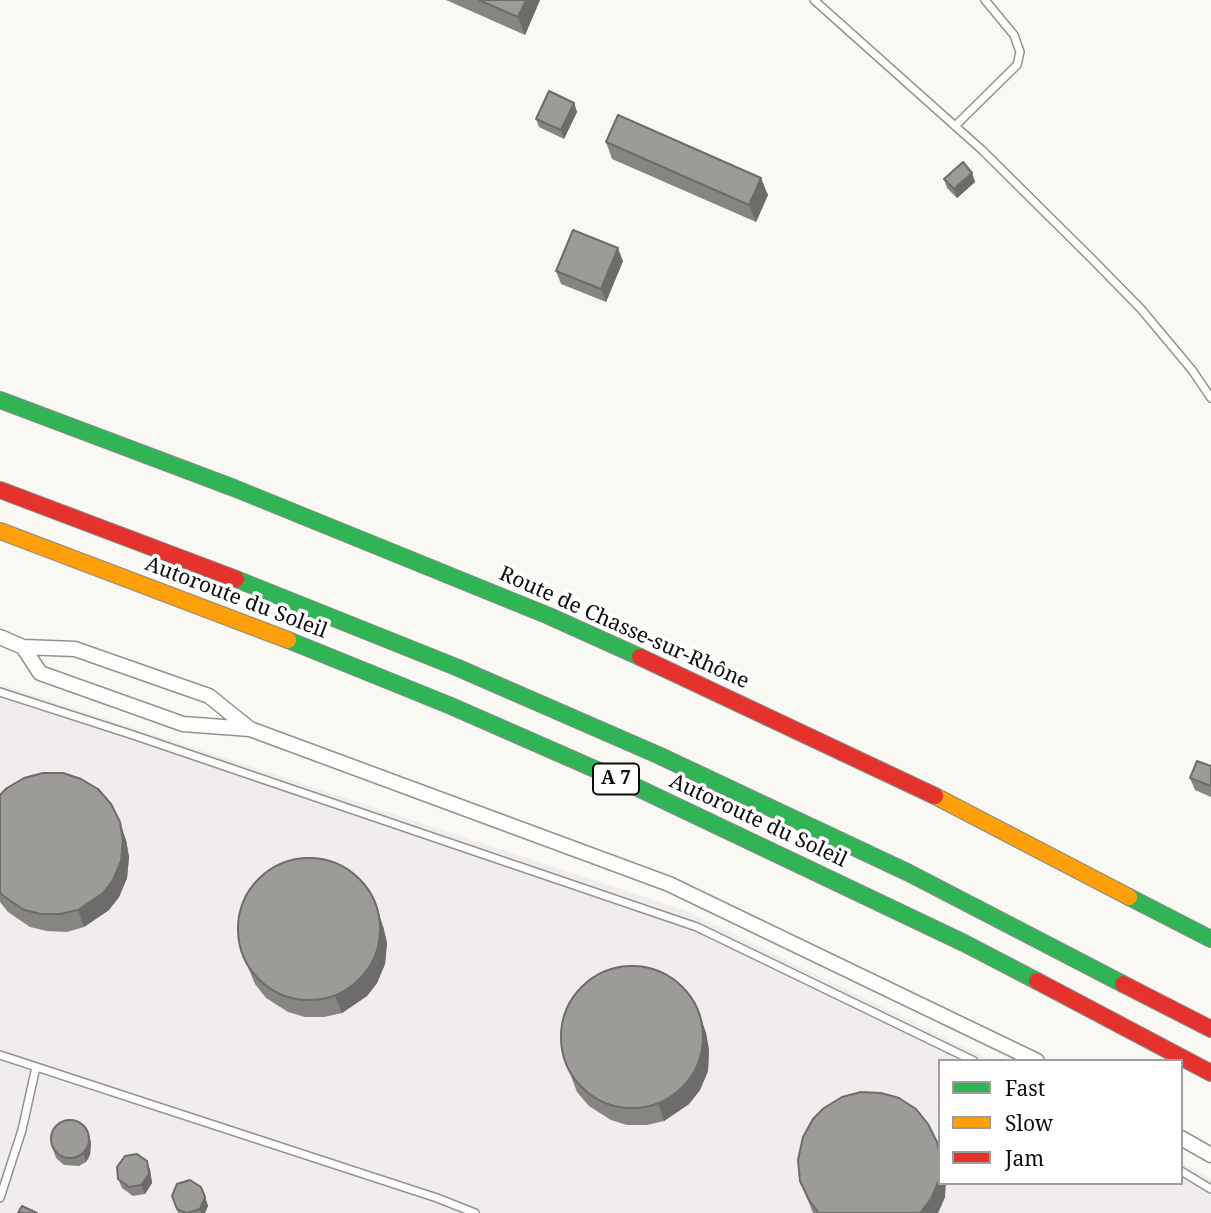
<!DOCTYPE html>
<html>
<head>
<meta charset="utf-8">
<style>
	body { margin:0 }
	#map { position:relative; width:1211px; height:1213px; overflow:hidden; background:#faf8f2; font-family:"Noto Serif",serif }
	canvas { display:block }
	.legend { position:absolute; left:938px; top:1059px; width:245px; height:126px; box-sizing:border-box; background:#fff; border:2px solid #9e9e9e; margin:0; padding:9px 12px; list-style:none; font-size:21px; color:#0c0c0c }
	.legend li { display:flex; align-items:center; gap:14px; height:35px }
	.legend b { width:35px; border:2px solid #9e9e9e }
</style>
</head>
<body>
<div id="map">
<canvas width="1211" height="1213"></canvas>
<ul class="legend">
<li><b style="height:9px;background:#30b455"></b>Fast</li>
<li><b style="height:9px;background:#ff9f0a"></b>Slow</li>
<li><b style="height:9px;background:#e5322d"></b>Jam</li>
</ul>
</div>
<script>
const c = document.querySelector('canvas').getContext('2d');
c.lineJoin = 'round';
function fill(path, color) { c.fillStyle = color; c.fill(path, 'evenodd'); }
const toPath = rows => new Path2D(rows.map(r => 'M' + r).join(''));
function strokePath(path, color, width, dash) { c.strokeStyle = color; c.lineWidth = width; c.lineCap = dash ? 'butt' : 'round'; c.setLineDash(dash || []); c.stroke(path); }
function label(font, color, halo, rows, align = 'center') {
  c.font = font + ' "Noto Serif",serif'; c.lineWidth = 7; c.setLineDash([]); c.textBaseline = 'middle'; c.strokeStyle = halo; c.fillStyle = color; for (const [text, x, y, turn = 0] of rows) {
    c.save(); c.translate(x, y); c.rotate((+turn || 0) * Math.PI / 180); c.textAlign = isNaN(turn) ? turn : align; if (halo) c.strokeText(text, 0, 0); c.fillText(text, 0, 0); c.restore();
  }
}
const industrial = toPath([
	[0,684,687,911,992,1061,940,1061,940,1183,1181,1183,1181,1162,1211,1179,1211,1213,0,1213]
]);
const lane = toPath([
	[814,0,982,150,1093,260,1141,309,1192,370,1211,398],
	[955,126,1017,65,1020,52,1014,35,985,0],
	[0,692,133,735,697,927,974,1061],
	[0,1055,437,1198,475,1213],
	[1181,1171,1211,1189],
	[0,1198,22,1130,36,1067]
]);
const street = toPath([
	[0,637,23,647,75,649,209,696,250,729,669,884,1037,1061],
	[23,647,40,673,183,724,250,729],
	[1181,1138,1211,1155]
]);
const fast = toPath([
	[0,400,234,488,549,616,640,657],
	[236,579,456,667,658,755,909,873,1123,984],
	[288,640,451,706,638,788,964,943,1037,981],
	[1129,897,1211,939]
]);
const slow = toPath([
	[0,531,288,640],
	[935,796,1129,897]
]);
const jam = toPath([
	[0,490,236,579],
	[640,657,935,796],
	[1037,981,1211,1073],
	[1123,984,1211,1029]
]);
const wall = toPath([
	[446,0,540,0,525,35],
	[574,103,577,112,564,139,539,127,536,119],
	[606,142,768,195,756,222,612,159],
	[972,173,975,182,957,198,947,188,944,179],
	[623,261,606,302,561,284,556,271],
	[1211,766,1211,797,1195,790,1190,778],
	[0,795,126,840,129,857,127,878,119,897,109,910,84,927,67,932,47,931,30,927,8,912,0,902],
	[383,926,387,943,385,964,377,983,367,996,342,1013,324,1017,305,1017,288,1012,266,998,255,984,240,948],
	[700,1016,706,1033,709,1050,708,1071,700,1090,689,1104,664,1121,647,1125,627,1125,611,1120,589,1106,577,1092,563,1055],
	[88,1133,91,1142,90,1155,86,1162,79,1166,64,1165,56,1158,53,1149],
	[147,1161,150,1170,152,1183,145,1194,133,1196,122,1188,118,1179],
	[800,1181,945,1197,938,1213,813,1213],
	[201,1187,208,1206,205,1213,178,1213,172,1196]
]);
const shadedWall = toPath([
	[526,0,540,0,525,35,518,17],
	[574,103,577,112,564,139,561,130],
	[972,173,975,182,957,198,954,189],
	[761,178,768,195,756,222,749,205],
	[618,248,623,261,606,302,601,289],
	[120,822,126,840,129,857,127,878,119,897,109,910,84,927,78,910],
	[377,908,383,926,387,943,385,964,377,983,367,996,342,1013,335,996],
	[700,1016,706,1033,709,1050,708,1071,700,1090,689,1104,664,1121,658,1103],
	[88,1133,91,1142,90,1155,86,1162,83,1153],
	[147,1161,150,1170,152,1183,145,1194,141,1185],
	[940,1167,940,1183,946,1183,945,1197,938,1213,920,1213],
	[205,1197,208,1206,205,1213,201,1213,200,1209]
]);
const building = toPath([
	[479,0,526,0,518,17,479,0],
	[549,91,574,103,561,130,536,119,549,91],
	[618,115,761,178,749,205,606,142,618,115],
	[963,162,972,173,954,189,944,179,963,162],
	[573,230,618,248,601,289,556,271,573,230],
	[1197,761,1211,766,1211,786,1190,778,1197,761],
	[43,773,63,773,81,779,98,789,111,804,120,822,123,840,121,861,113,880,103,893,78,910,60,914,41,914,24,910,2,895,0,892,0,795,7,788,24,778,43,773],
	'238 929a71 71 0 1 1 142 0a71 71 0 1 1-142 0Z',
	'561 1037a71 71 0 1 1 142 0a71 71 0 1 1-142 0Z',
	[861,1092,881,1093,899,1098,916,1109,928,1124,937,1142,940,1156,939,1180,931,1199,920,1213,819,1213,809,1200,800,1181,798,1160,803,1137,813,1119,824,1108,842,1097,861,1092],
	'51 1139a19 19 0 1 1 38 0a19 19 0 1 1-38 0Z',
	[137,1154,147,1161,149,1174,141,1185,129,1187,118,1179,117,1167,125,1156,137,1154],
	[190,1180,201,1187,205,1197,200,1209,186,1213,177,1209,172,1196,177,1184,190,1180],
	[22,1206,37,1213,18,1213,22,1206]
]);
const shields = [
	[616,779,46]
];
const shieldNames = [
	["A 7",616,779]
];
const streetNames = [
	["Autoroute du Soleil",236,598,21],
	["Route de Chasse-sur-Rhône",624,628,24],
	["Autoroute du Soleil",758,821,25]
];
fill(industrial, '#f1ecee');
strokePath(lane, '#939290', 10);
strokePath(street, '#939290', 17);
strokePath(fast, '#8a8986', 18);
strokePath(slow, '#8a8986', 18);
strokePath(jam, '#8a8986', 18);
strokePath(lane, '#fefefd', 7);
strokePath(street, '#fefefd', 14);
strokePath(fast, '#30b455', 16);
strokePath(slow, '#ff9f0a', 16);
strokePath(jam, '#e5322d', 16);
fill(wall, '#878582');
fill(shadedWall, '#6e6c6a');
fill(building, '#9d9b97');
strokePath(building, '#6e6c6a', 2);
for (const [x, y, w] of shields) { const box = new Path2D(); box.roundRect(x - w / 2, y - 15.5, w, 31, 5); c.fillStyle = '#fff'; c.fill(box); strokePath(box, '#0c0c0c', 2); }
label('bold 19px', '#0c0c0c', null, shieldNames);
label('21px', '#0c0c0c', '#fff', streetNames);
</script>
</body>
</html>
